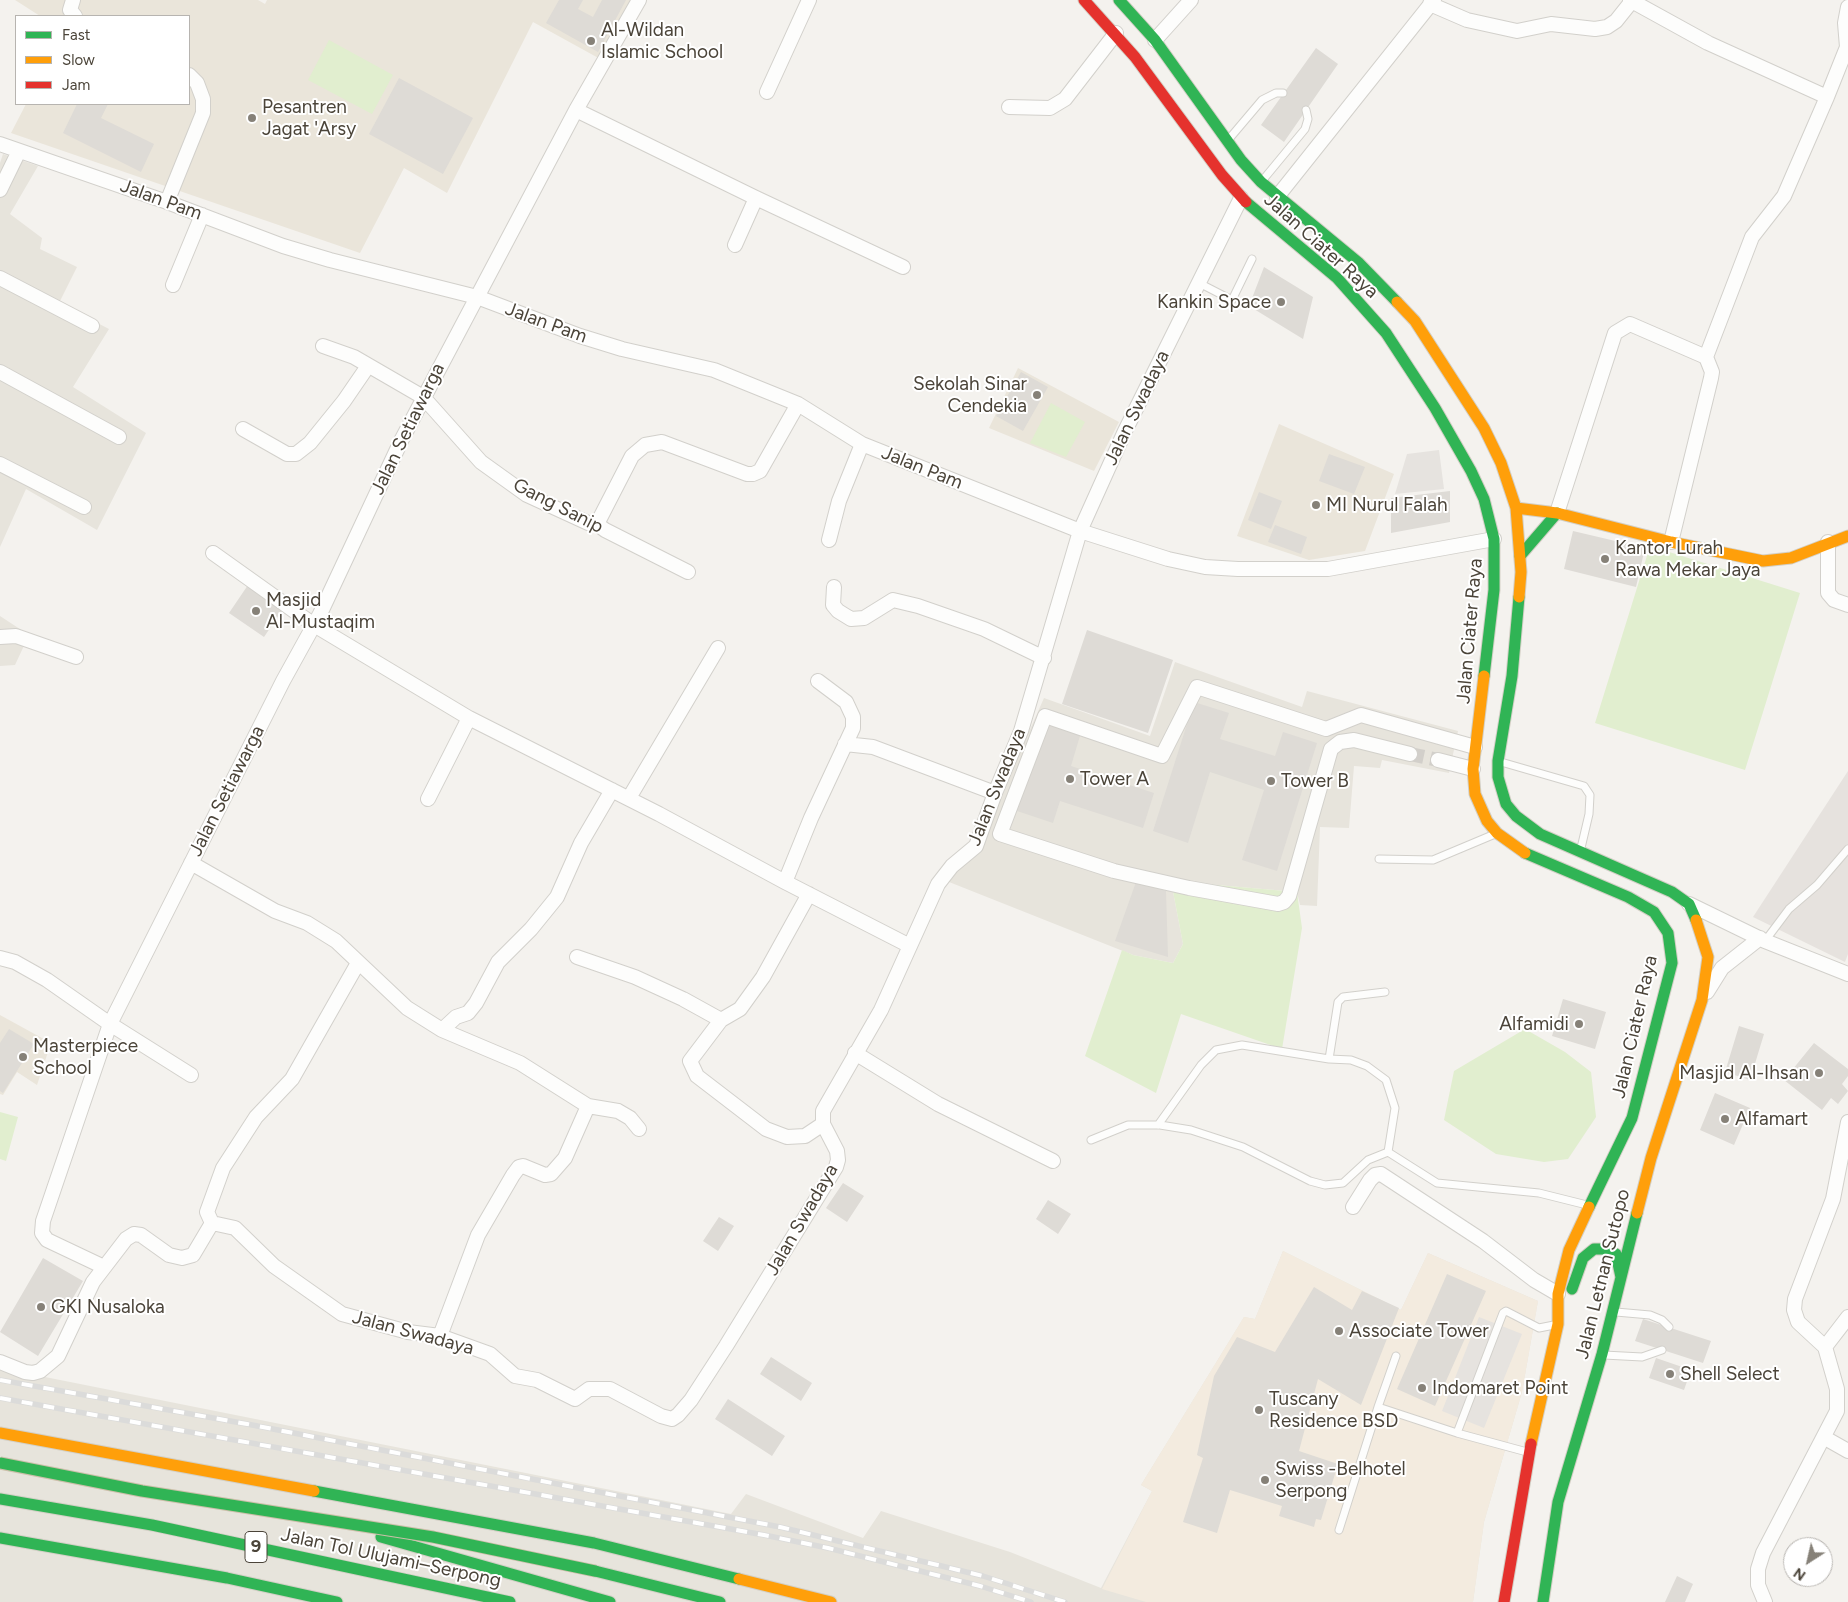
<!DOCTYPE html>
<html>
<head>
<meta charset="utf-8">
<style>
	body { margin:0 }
	#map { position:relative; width:1848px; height:1602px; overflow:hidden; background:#f4f2ee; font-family:Figtree,sans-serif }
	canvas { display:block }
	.legend { position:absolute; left:15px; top:15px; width:175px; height:90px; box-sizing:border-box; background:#fff; border:1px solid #b7b4b0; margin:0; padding:6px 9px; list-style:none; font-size:15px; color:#4b4439 }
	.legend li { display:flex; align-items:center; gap:10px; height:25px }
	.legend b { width:25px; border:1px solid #b7b4b0 }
	.north { position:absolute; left:1783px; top:1537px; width:50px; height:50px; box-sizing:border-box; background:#fff; border:1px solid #b7b4b0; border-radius:50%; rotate:215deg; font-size:14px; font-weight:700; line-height:20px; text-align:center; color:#4b4439 }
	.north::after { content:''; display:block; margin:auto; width:18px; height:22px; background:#868178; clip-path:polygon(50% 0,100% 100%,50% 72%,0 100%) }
</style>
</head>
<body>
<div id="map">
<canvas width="1848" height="1602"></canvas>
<ul class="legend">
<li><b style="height:6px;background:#30b455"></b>Fast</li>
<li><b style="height:6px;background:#ff9f0a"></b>Slow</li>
<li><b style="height:6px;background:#e5322d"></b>Jam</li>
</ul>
<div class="north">N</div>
</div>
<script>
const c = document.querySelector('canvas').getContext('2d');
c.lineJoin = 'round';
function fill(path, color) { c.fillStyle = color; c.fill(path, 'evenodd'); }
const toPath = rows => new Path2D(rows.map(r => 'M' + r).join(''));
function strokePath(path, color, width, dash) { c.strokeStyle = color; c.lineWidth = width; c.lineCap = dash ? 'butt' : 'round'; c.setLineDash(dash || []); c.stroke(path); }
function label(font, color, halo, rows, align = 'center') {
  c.font = font + ' Figtree,sans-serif'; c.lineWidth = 4; c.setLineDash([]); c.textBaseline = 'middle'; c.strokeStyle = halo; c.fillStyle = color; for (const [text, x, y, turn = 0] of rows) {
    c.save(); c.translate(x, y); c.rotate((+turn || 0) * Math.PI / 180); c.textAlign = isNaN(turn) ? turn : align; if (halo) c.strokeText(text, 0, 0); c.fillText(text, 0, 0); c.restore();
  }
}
const residential = toPath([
	[3,154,38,166,10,214,42,238,40,249,77,267,59,303,109,329,73,387,146,433,97,530,26,489,0,547,0,163],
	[0,616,29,635,15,665,0,666],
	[1175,662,1302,707,1307,691,1458,731,1449,773,1382,760,1380,768,1354,766,1349,828,1320,827,1317,906,1300,905,1297,892,1171,881,1183,944,1173,963,1133,955,939,878,983,835,1044,698,1150,736],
	[1283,1251,1401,1310,1428,1253,1538,1301,1522,1392,1484,1522,1473,1602,0,1602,0,1368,731,1514,746,1494,863,1538,881,1511,1010,1552,1101,1588,1152,1491,1141,1485,1244,1317,1255,1319]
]);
const commercial = toPath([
	[1283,1251,1401,1310,1428,1253,1538,1301,1522,1392,1484,1522,1473,1602,1146,1602,1102,1589,1152,1491,1141,1485,1244,1317,1255,1319]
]);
const industrial = toPath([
	[1848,771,1848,954,1845,962,1753,917]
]);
const education = toPath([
	[15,0,258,0,265,4,267,0,641,0,602,60,533,22,447,193,404,168,360,253,11,133,26,104,189,104,189,16,40,16],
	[1018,368,1119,422,1094,471,989,428],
	[1279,424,1394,474,1365,551,1309,560,1237,536],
	[0,1015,51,1043,37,1085,17,1072,3,1095,0,1094]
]);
const green = toPath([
	[329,40,393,75,372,114,308,80],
	[1051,403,1085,422,1066,457,1030,443],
	[1650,546,1800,593,1745,770,1595,723],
	[1171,881,1297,892,1302,928,1282,1049,1181,1014,1156,1093,1085,1056,1122,950,1133,955,1173,963,1183,944],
	[1525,1029,1565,1052,1591,1072,1596,1117,1568,1159,1544,1162,1496,1154,1444,1120,1454,1071],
	[0,1112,18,1117,6,1161,0,1159]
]);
const parking = toPath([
	[1439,450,1444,489,1395,494,1407,454],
	[1479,1317,1522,1334,1484,1428,1442,1411]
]);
const building = toPath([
	[559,0,583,0,578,9,593,17,602,0,626,0,598,52,546,23],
	[1316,48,1338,64,1284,142,1261,125],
	[399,78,473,118,443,174,369,134],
	[77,104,108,104,101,118,154,144,141,172,63,133],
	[1264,267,1313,297,1303,339,1249,306],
	[1021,372,1048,387,1023,431,996,416],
	[1329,454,1365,467,1354,494,1319,481],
	[1450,491,1450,522,1391,533,1391,498],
	[1259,492,1282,501,1271,529,1248,520],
	[1275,525,1307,537,1301,554,1268,542],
	[1573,531,1645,548,1636,587,1564,569],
	[248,585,283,609,264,637,229,613],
	[1087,630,1173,660,1148,733,1062,704],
	[1194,702,1229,713,1220,739,1275,756,1283,732,1317,743,1277,871,1242,860,1264,790,1210,772,1188,843,1153,831],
	[1047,717,1082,729,1071,766,1154,793,1143,828,1060,801,1053,823,1017,811],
	[1136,882,1166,891,1168,957,1115,941],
	[1563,999,1606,1012,1595,1049,1552,1036],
	[1739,1026,1764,1034,1750,1080,1725,1072],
	[9,1029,34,1044,3,1093,0,1091,0,1043],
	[1814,1043,1848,1069,1848,1076,1842,1084,1848,1091,1838,1104,1831,1098,1822,1110,1784,1080],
	[1715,1093,1750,1108,1734,1145,1700,1130],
	[843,1183,864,1196,847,1222,826,1208],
	[1048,1200,1071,1214,1058,1234,1036,1219],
	[719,1217,734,1226,718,1251,703,1241],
	[43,1258,83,1281,38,1356,0,1332],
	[1447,1274,1486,1291,1435,1406,1397,1389],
	[1314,1287,1352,1310,1362,1291,1399,1308,1361,1405,1318,1379,1299,1451,1338,1464,1321,1520,1316,1519,1314,1527,1279,1516,1282,1506,1230,1490,1217,1533,1183,1522,1203,1458,1197,1455,1214,1376,1237,1337,1275,1352],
	[1643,1319,1711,1341,1703,1363,1635,1341],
	[771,1357,812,1383,801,1401,760,1374],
	[1656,1358,1691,1370,1684,1390,1649,1378],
	[728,1399,785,1436,772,1456,715,1419],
	[1677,1576,1693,1584,1685,1602,1665,1602]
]);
const streetTunnel = toPath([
	[1410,754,1438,760]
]);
const lane = toPath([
	[1229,139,1262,100,1276,93,1283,93],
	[1262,181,1305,129,1308,119,1306,110],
	[1199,283,1232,300,1252,259],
	[1501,762,1584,786,1590,795,1589,814,1581,848],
	[1379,859,1433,860,1495,834],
	[1765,941,1789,909,1817,885,1848,849],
	[1329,1059,1338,1002,1343,997,1385,992],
	[1158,1125,1201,1065,1216,1050,1242,1045,1329,1059,1351,1060,1367,1066,1386,1080,1395,1108,1388,1152],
	[1091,1140,1128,1125,1160,1125,1191,1130,1243,1147,1310,1181,1325,1185,1343,1183,1368,1160,1388,1152,1437,1183,1539,1193,1587,1205],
	[1616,1312,1650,1315,1662,1320,1669,1327],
	[1604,1355,1642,1357,1662,1350],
	[1378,1407,1457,1433,1527,1452],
	[1457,1433,1503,1313,1506,1311,1539,1328,1554,1325],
	[1339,1530,1378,1407,1396,1356]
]);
const street = toPath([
	[73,0,70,10,75,16],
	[1630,0,1708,43,1827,97],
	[1430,4,1467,20,1517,31,1551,24,1595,29,1607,27,1616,21,1632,1],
	[1155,40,1191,0],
	[767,92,809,0],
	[1009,107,1050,108,1065,99,1116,33],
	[576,110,756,198,903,267],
	[0,144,167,202,283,246,330,260,477,297,580,336,622,349,714,370,798,404,862,444,1080,531,1168,559,1205,567,1238,569,1328,569,1494,539],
	[0,190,19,151],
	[1277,197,1434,0],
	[167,202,203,113,203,99,197,83,189,75],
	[735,245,756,198],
	[0,278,92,326],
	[173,285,202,215],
	[323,346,354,357,423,397,481,462,527,495,588,523,597,524,605,530,688,572],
	[0,372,119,437],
	[243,429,287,454,296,454,310,443,344,401,368,366],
	[0,464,84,507],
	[1557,513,1615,333,1630,324,1706,357,1752,237,1784,196,1827,97,1847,47,1845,23,1848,7],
	[597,524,632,456,645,445,662,442,747,474,753,474,760,471,798,404],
	[829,540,839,501,862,444],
	[1671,542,1711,378,1712,372,1706,357],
	[1828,542,1828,593,1834,600,1848,605],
	[213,553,314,625,469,718,659,814,785,882,910,946],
	[834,587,833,605,838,611,851,619,864,618,893,600,918,606,984,629,1044,658],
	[0,637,16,636,76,657],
	[845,744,873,747,995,793],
	[1410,754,1354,740,1340,742,1331,749,1289,896,1284,902,1278,904,1189,888,1114,871,1000,834,1045,716,1162,756,1197,687,1326,729,1361,715,1475,747],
	[1438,760,1473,769],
	[629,798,718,648],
	[428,799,469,718],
	[191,863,275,911,307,923,336,941,407,1008,442,1030,520,1063,588,1106,618,1111,630,1118,639,1129],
	[785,882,811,818,853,728,853,717,846,702,818,681],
	[809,894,763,977,740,1009,721,1020,690,1061,697,1076,766,1129,787,1137,805,1136,823,1124],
	[1689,904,1765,941,1848,974],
	[577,957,635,977,683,999,721,1020],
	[0,958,15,962,47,980,110,1024,191,1075],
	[1707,992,1722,968,1760,938],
	[442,1030,456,1017,468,1013,476,1003,498,962,531,929,557,897,581,843,612,790],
	[855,1053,938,1104,1053,1161],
	[1353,1207,1370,1180,1375,1175,1381,1174,1483,1241,1534,1280,1558,1294],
	[212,1223,207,1212,223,1168,256,1117,292,1079,358,963],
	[104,1267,47,1240,42,1233,43,1221,110,1024,283,681,320,614,402,439,576,110,639,0],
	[440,1336,478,1235,513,1175,519,1167,523,1166,545,1175,551,1174,565,1158,588,1106],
	[1825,1347,1848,1317],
	[0,1362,25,1372,33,1373,40,1371,58,1356,93,1282,126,1239,134,1234,141,1235,169,1255,182,1258,193,1255,212,1223,235,1228,274,1266,342,1314,408,1332,440,1336,490,1354,515,1376,537,1380,575,1399,589,1389,610,1389,661,1416,672,1419,678,1415,691,1400,726,1346,836,1167,838,1160,837,1151,823,1124,823,1111,881,1010,938,884,952,866,976,846,995,793,1021,731,1080,531,1125,431,1241,198],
	[1825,1438,1848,1451],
	[1765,1602,1758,1585,1758,1569,1763,1553,1837,1411,1837,1389,1825,1347,1798,1322,1794,1310,1795,1299,1833,1199,1848,1122]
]);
const fast = toPath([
	[1119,0,1155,40,1241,160,1261,182,1359,263,1397,302],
	[1246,202,1337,278,1386,333,1435,408,1471,471,1484,499,1494,539,1494,590,1484,676],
	[1520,556,1557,513],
	[1519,597,1512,676,1498,761,1498,777,1506,804,1516,816,1540,834,1672,892,1689,904,1696,920],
	[1525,853,1628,897,1654,912,1668,933,1672,963,1632,1118,1589,1207],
	[1572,1289,1583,1258,1594,1249,1603,1249,1616,1254,1621,1277],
	[314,1491,594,1543,739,1579],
	[0,1499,152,1525,510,1602],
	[381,1537,610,1602],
	[0,1538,227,1578,337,1602],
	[595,1571,720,1602],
	[1543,1602,1558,1502,1602,1354,1637,1213]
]);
const slow = toPath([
	[1397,302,1415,321,1484,428,1501,463,1516,508,1521,572,1519,597],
	[1516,508,1557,513,1671,542,1763,561,1791,558,1848,536],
	[1484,676,1473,769,1475,794,1487,821,1497,833,1525,853],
	[1637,1213,1651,1158,1702,1000,1708,957,1696,920],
	[0,1433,314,1491],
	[1531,1444,1558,1324,1558,1294,1569,1250,1589,1207],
	[739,1579,831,1602]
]);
const jam = toPath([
	[1084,0,1135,57,1222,175,1246,202],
	[1504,1602,1531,1444]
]);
const rail = toPath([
	[0,1380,247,1424,780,1527,983,1576,1065,1602],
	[0,1398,764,1535,828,1548,980,1586,1031,1602]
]);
const fastBridge = toPath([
	[0,1463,142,1491,433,1537,595,1571]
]);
const markers = [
	[591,41,5,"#868178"],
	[252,118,5,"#868178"],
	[1281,302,5,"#868178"],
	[1037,395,5,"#868178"],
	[1316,505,5,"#868178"],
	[1605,559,5,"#868178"],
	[256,611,5,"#868178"],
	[1070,779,5,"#868178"],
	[1271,781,5,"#868178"],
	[1579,1024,5,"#868178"],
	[23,1057,5,"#868178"],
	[1819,1073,5,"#868178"],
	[1725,1119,5,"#868178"],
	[41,1307,5,"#868178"],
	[1339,1331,5,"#868178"],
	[1670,1374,5,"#868178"],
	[1422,1388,5,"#868178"],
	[1259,1410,5,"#868178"],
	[1265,1480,5,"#868178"]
];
const shields = [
	[256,1547,22]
];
const shieldNames = [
	["9",256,1547]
];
const poiNames = [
	["Al-Wildan",601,30],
	["Islamic School",601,52],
	["Pesantren",262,107],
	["Jagat 'Arsy",262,129],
	["Kankin Space",1271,302,"right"],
	["Sekolah Sinar",1027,384,"right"],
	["Cendekia",1027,406,"right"],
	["MI Nurul Falah",1326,505],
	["Kantor Lurah",1615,548],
	["Rawa Mekar Jaya",1615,570],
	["Masjid",266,600],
	["Al-Mustaqim",266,622],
	["Tower A",1080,779],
	["Tower B",1281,781],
	["Alfamidi",1569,1024,"right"],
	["Masterpiece",33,1046],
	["School",33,1068],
	["Masjid Al-Ihsan",1809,1073,"right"],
	["Alfamart",1735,1119],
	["GKI Nusaloka",51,1307],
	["Associate Tower",1349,1331],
	["Shell Select",1680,1374],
	["Indomaret Point",1432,1388],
	["Tuscany",1269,1399],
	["Residence BSD",1269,1421],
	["Swiss -Belhotel",1275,1469],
	["Serpong",1275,1491]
];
const streetNames = [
	["Jalan Pam",161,200,20],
	["Jalan Ciater Raya",1321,246,42],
	["Jalan Pam",546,323,20],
	["Jalan Swadaya",1137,408,-64],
	["Jalan Setiawarga",408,429,-64],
	["Jalan Pam",922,468,22],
	["Gang Sanip",558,506,27],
	["Jalan Ciater Raya",1470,631,-85],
	["Jalan Swadaya",997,787,-68],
	["Jalan Setiawarga",227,791,-63],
	["Jalan Ciater Raya",1635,1027,-77],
	["Jalan Swadaya",802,1220,-60],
	["Jalan Letnan Sutopo",1603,1274,-76],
	["Jalan Swadaya",413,1333,15],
	["Jalan Tol Ulujami–Serpong",391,1558,12]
];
fill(residential, '#e7e4dc');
fill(commercial, '#f3ebdf');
fill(industrial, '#e6e2de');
fill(education, '#eae5da');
fill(green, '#e1eecf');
fill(parking, '#e6e3df');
fill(building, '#dedbd6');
strokePath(streetTunnel, '#d2cfca', 14, [14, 7]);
strokePath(lane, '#d2d0cb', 9);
strokePath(street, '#d2d0cb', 16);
strokePath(fast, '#d3cfc5', 13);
strokePath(slow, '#d3cfc5', 13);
strokePath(jam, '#d3cfc5', 13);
strokePath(lane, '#fdfdfc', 7);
strokePath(street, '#fdfdfc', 14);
strokePath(fast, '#30b455', 11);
strokePath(slow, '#ff9f0a', 11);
strokePath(jam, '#e5322d', 11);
strokePath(rail, '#dbdbda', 5.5);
strokePath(rail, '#fff', 4, [11]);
strokePath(fastBridge, '#ccbfa9', 13, []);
strokePath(fastBridge, '#30b455', 11);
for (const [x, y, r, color] of markers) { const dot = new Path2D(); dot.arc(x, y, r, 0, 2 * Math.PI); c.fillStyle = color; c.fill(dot); strokePath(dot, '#fff', 2); }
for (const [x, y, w] of shields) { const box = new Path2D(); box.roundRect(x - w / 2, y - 15.5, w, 31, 4); c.fillStyle = '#fff'; c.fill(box); strokePath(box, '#4b4439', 1); }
label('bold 18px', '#4b4439', null, shieldNames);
label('19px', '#4b4439', '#fff', poiNames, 'left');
label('19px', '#4b4439', '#fff', streetNames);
</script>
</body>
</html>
